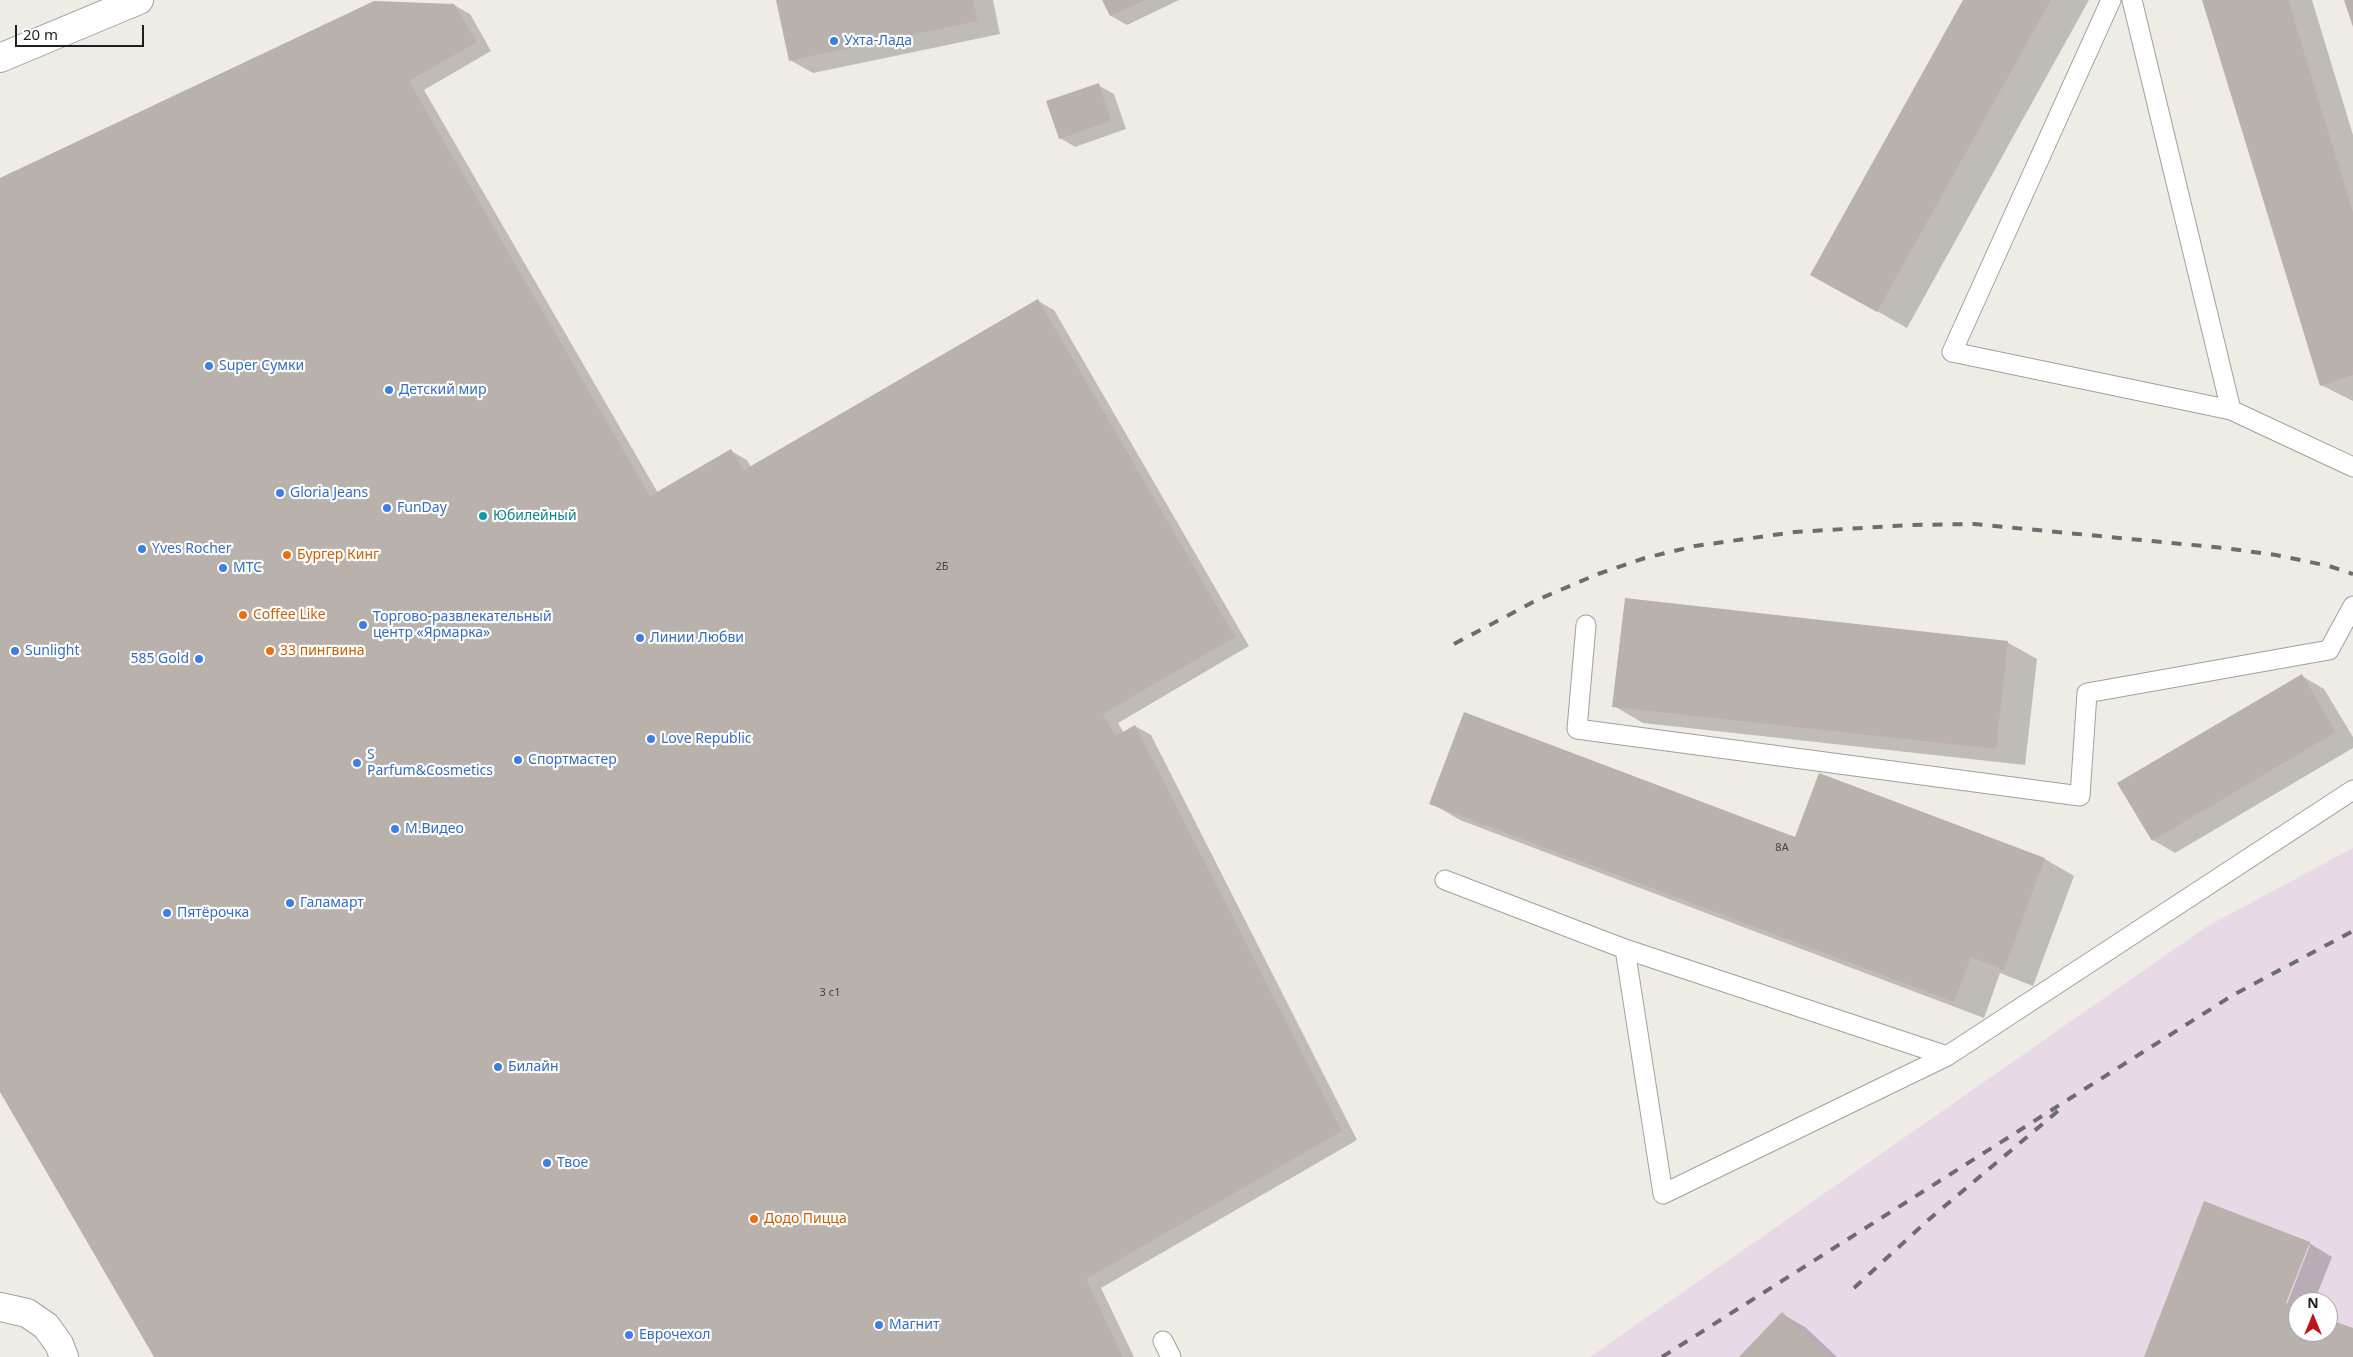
<!DOCTYPE html>
<html>
<head>
<meta charset="utf-8">
<style>
	body { margin:0 }
	#map { position:relative; width:2353px; height:1357px; overflow:hidden; background:#efece6; font-family:"Noto Sans",sans-serif }
	canvas { display:block }
	.north { position:absolute; left:2288px; top:1292px; width:50px; height:50px; box-sizing:border-box; background:#fff; border:1px solid #a5a5a5; border-radius:50%; rotate:0deg; font-size:14px; font-weight:700; line-height:20px; text-align:center; color:#1f1f1f }
	.north::after { content:''; display:block; margin:auto; width:18px; height:22px; background:#b9151b; clip-path:polygon(50% 0,100% 100%,50% 72%,0 100%) }
	.scale { position:absolute; left:15px; top:25px; width:129px; height:22px; box-sizing:border-box; border:2px solid #1f1f1f; border-top:0; padding-left:6px; font-size:15px; line-height:18px; white-space:nowrap; color:#1f1f1f; -webkit-text-stroke:4px #fff; paint-order:stroke }
</style>
</head>
<body>
<div id="map">
<canvas width="2353" height="1357"></canvas>
<div class="north">N</div>
<div class="scale">20 m</div>
</div>
<script>
const c = document.querySelector('canvas').getContext('2d');
c.lineJoin = 'round';
function fill(path, color) { c.fillStyle = color; c.fill(path, 'evenodd'); }
const toPath = rows => new Path2D(rows.map(r => 'M' + r).join(''));
function strokePath(path, color, width, dash) { c.strokeStyle = color; c.lineWidth = width; c.lineCap = dash ? 'butt' : 'round'; c.setLineDash(dash || []); c.stroke(path); }
function label(font, color, halo, rows, align = 'center') {
  c.font = font + ' "Noto Sans",sans-serif'; c.lineWidth = 4.5; c.setLineDash([]); c.textBaseline = 'middle'; c.strokeStyle = halo; c.fillStyle = color; for (const [text, x, y, turn = 0] of rows) {
    c.save(); c.translate(x, y); c.rotate((+turn || 0) * Math.PI / 180); c.textAlign = isNaN(turn) ? turn : align; if (halo) c.strokeText(text, 0, 0); c.fillText(text, 0, 0); c.restore();
  }
}
const industrial = toPath([
	[2353,848,2353,1357,1590,1357,2206,927],
	[2298,1302,2328,1302,2328,1332,2298,1332]
]);
const shadow = toPath([
	[777,0,993,0,1000,34,813,73,790,60],
	[1104,0,1179,0,1127,25,1111,16],
	[1965,0,2089,0,1907,328,1841,291],
	[2204,0,2312,0,2353,135,2353,401,2321,385],
	[454,5,470,14,491,51,424,90,658,493,731,451,747,460,751,467,1038,301,1054,310,1249,646,1118,723,1124,733,1135,726,1151,735,1357,1140,1101,1288,1134,1357,155,1357,0,1090,0,179],
	[1098,85,1114,94,1126,129,1075,147,1060,138],
	[2007,642,2037,659,2025,765,1643,723,1614,706],
	[2302,676,2324,689,2353,737,2353,748,2175,853,2153,840],
	[1820,775,2045,859,2074,876,2033,986,2000,973,1984,1018,1460,820,1431,803,1796,839],
	[2309,1243,2332,1257,2314,1302,2298,1302,2298,1332,2328,1332,2328,1320,2353,1330,2353,1357,2146,1357],
	[2307,1245,2310,1245,2285,1309,2283,1308],
	[1782,1314,1805,1327,1837,1357,1741,1357]
]);
const building = toPath([
	[776,0,973,0,978,21,789,61],
	[1102,0,1146,0,1110,16],
	[1963,0,2051,0,1877,312,1810,275],
	[2202,0,2288,0,2353,212,2353,375,2320,386],
	[2344,0,2353,0,2353,27],
	[374,1,454,4,477,42,409,81,650,496,731,449,744,470,1038,299,1235,637,1103,714,1116,736,1135,725,1342,1131,1086,1279,1123,1357,154,1357,0,1092,0,178],
	[1099,83,1111,121,1059,139,1046,101],
	[1625,598,2008,641,1996,749,1612,707],
	[2302,674,2336,732,2152,841,2117,783],
	[1464,712,1795,837,1819,773,2045,858,2004,970,1971,957,1954,1002,1429,804],
	[2204,1201,2310,1242,2286,1303,2298,1307,2298,1332,2328,1332,2328,1319,2353,1328,2353,1357,2144,1357],
	[1782,1312,1829,1357,1739,1357]
]);
const service = toPath([
	[2111,0,1952,352,2231,410],
	[2132,0,2231,410,2353,467],
	[1586,625,1577,729,2080,796,2087,693,2329,650,2353,606],
	[1445,880,1625,949,1947,1056],
	[1625,949,1663,1194,1947,1056,2353,790],
	[1163,1341,1171,1357]
]);
const minor = toPath([
	[0,58,139,0],
	[0,1307,27,1313,46,1326,59,1344,64,1357]
]);
const rail = toPath([
	[1454,644,1537,600,1598,574,1645,558,1695,546,1795,532,1911,525,1974,524,2224,548,2276,555,2329,566,2353,574],
	[1854,1288,1927,1221,2058,1111],
	[1662,1357,2233,995,2353,931]
]);
const markers = [
	[834,41,5,"#3f7fe0"],
	[209,366,5,"#3f7fe0"],
	[389,390,5,"#3f7fe0"],
	[280,493,5,"#3f7fe0"],
	[387,508,5,"#3f7fe0"],
	[483,516,5,"#0f9aa8"],
	[142,549,5,"#3f7fe0"],
	[287,555,5,"#e8710a"],
	[223,568,5,"#3f7fe0"],
	[243,615,5,"#e8710a"],
	[363,625,5,"#3f7fe0"],
	[640,638,5,"#3f7fe0"],
	[15,651,5,"#3f7fe0"],
	[270,651,5,"#e8710a"],
	[199,659,5,"#3f7fe0"],
	[651,739,5,"#3f7fe0"],
	[518,760,5,"#3f7fe0"],
	[357,763,5,"#3f7fe0"],
	[395,829,5,"#3f7fe0"],
	[290,903,5,"#3f7fe0"],
	[167,913,5,"#3f7fe0"],
	[498,1067,5,"#3f7fe0"],
	[547,1163,5,"#3f7fe0"],
	[754,1219,5,"#e8710a"],
	[879,1325,5,"#3f7fe0"],
	[629,1335,5,"#3f7fe0"]
];
const numberNames = [
	["2Б",942,567],
	["8А",1782,848],
	["3 с1",830,993]
];
const shopNames = [
	["Ухта-Лада",844,41],
	["Super Сумки",219,366],
	["Детский мир",399,390],
	["Gloria Jeans",290,493],
	["FunDay",397,508],
	["Yves Rocher",152,549],
	["МТС",233,568],
	["Торгово-развлекательный",373,617],
	["центр «Ярмарка»",373,633],
	["Линии Любви",650,638],
	["Sunlight",25,651],
	["585 Gold",189,659,"right"],
	["Love Republic",661,739],
	["S",367,755],
	["Parfum&Cosmetics",367,771],
	["Спортмастер",528,760],
	["М.Видео",405,829],
	["Галамарт",300,903],
	["Пятёрочка",177,913],
	["Билайн",508,1067],
	["Твое",557,1163],
	["Магнит",889,1325],
	["Еврочехол",639,1335]
];
const cultureNames = [
	["Юбилейный",493,516]
];
const foodNames = [
	["Бургер Кинг",297,555],
	["Coffee Like",253,615],
	["33 пингвина",280,651],
	["Додо Пицца",764,1219]
];
fill(industrial, '#e7d9e5');
fill(shadow, '#0003');
fill(building, '#b8b1ac');
strokePath(service, '#a0a0a0', 21);
strokePath(minor, '#a0a0a0', 30);
strokePath(service, '#fff', 19);
strokePath(minor, '#fff', 28);
strokePath(rail, '#6d6d6d', 4, [10, 10]);
for (const [x, y, r, color] of markers) { const dot = new Path2D(); dot.arc(x, y, r, 0, 2 * Math.PI); c.fillStyle = color; c.fill(dot); strokePath(dot, '#fff', 2); }
label('11px', '#454442', null, numberNames);
label('14px', '#366cbe', '#fff', shopNames, 'left');
label('14px', '#0d838f', '#fff', cultureNames, 'left');
label('14px', '#c56008', '#fff', foodNames, 'left');
</script>
</body>
</html>
